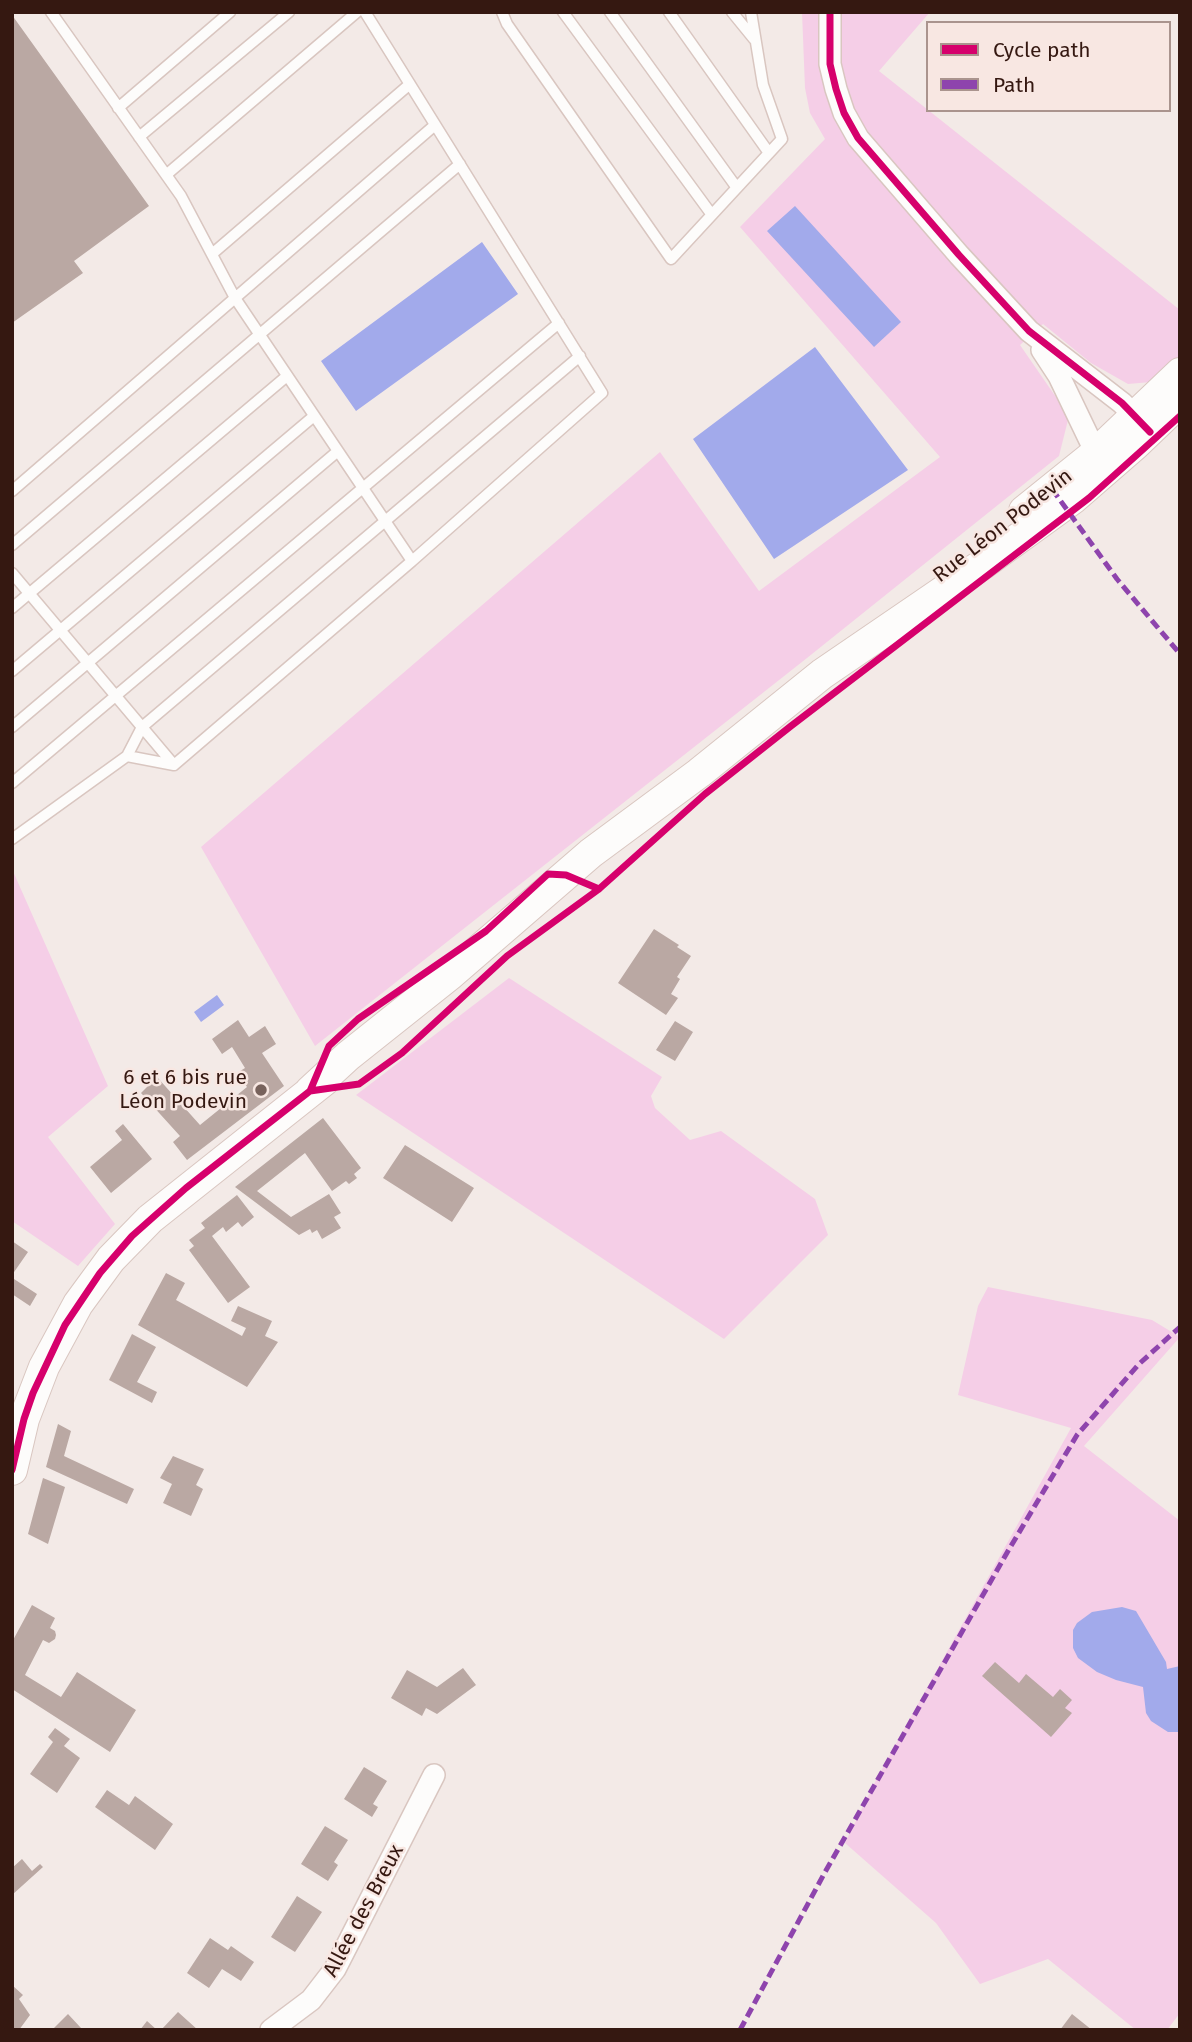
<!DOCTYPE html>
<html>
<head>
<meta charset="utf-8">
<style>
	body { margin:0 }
	#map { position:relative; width:1192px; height:2042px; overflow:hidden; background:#f3eae7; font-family:"Fira Sans",sans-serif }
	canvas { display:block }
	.frame { position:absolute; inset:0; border:14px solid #351811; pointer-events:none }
	.legend { position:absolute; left:926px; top:21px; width:245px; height:91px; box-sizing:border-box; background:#f8e7e2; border:2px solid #aa948e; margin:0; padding:9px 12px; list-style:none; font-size:21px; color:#351811 }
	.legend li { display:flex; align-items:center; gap:14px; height:35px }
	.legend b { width:35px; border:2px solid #aa948e }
</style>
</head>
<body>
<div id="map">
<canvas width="1192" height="2042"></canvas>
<div class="frame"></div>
<ul class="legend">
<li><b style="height:9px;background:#d6006c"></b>Cycle path</li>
<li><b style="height:9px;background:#8e44ad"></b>Path</li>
</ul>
</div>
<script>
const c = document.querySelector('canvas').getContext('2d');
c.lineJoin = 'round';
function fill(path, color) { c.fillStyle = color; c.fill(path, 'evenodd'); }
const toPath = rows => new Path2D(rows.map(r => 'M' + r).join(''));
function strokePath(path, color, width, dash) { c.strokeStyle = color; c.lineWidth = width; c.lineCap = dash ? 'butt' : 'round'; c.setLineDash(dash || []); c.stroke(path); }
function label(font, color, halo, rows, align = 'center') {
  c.font = font + ' "Fira Sans",sans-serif'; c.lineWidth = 5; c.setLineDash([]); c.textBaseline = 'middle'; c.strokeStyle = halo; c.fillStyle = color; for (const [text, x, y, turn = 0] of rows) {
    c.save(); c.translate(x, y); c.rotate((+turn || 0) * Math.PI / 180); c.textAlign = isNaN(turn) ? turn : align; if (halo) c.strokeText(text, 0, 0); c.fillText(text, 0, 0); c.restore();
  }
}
const green = toPath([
	[802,12,930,12,879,71,1180,310,1180,357,1151,382,1128,384,1091,363,1043,324,1020,345,1069,416,1059,456,807,658,315,1046,201,847,660,452,759,591,940,457,740,227,825,139,810,113,805,88],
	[12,869,108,1086,48,1137,115,1224,78,1266,12,1221],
	[509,978,662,1077,651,1096,655,1108,690,1140,721,1131,815,1199,828,1235,724,1339,356,1095],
	[988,1287,1152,1320,1180,1337,1084,1446,1180,1521,1180,2013,1167,2030,1136,2030,1048,1959,980,1984,936,1923,845,1843,877,1778,1071,1428,958,1395,978,1306]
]);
const water = toPath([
	[795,206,901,322,874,347,767,231],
	[482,242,518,294,356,411,321,361],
	[815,347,908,470,774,559,693,439],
	[217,995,224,1005,201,1022,194,1012],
	[1122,1607,1136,1611,1166,1662,1167,1669,1180,1666,1180,1732,1168,1732,1151,1721,1146,1713,1143,1687,1116,1680,1097,1672,1078,1658,1073,1648,1073,1630,1077,1623,1092,1612]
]);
const building = toPath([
	[12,15,149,206,74,261,83,273,12,323],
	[654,929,679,945,677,947,691,956,677,977,680,979,671,994,678,998,666,1015,618,983],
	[238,1020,249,1037,265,1026,276,1044,262,1053,284,1086,187,1160,173,1142,180,1136,141,1093,157,1077,200,1125,247,1087,237,1073,245,1068,232,1047,222,1054,212,1039],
	[675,1021,693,1032,675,1061,656,1050],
	[323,1118,361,1168,354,1174,357,1178,349,1184,346,1181,332,1191,305,1153,257,1191,291,1217,329,1194,341,1213,334,1217,341,1228,322,1239,317,1230,312,1233,310,1229,299,1235,235,1187],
	[123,1124,152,1159,111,1193,90,1167,122,1140,115,1131],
	[405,1145,474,1188,452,1222,383,1178],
	[237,1195,254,1217,242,1227,238,1222,226,1232,223,1227,212,1236,250,1287,228,1303,189,1250,194,1246,189,1240,205,1228,201,1223],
	[12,1241,28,1252,12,1275],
	[166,1273,185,1283,176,1300,242,1336,246,1328,231,1321,238,1306,272,1321,265,1336,278,1342,247,1387,138,1325],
	[14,1279,37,1294,30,1306,12,1294],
	[132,1334,156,1347,137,1382,157,1392,152,1403,109,1380],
	[58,1424,71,1431,64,1456,134,1489,127,1504,46,1467],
	[173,1456,204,1469,196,1485,203,1489,191,1516,163,1503,172,1484,160,1478],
	[43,1478,65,1487,48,1544,28,1534],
	[32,1605,55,1618,50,1628,55,1631,56,1635,55,1639,49,1643,43,1640,25,1675,61,1697,77,1672,136,1710,110,1752,12,1689,12,1642],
	[995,1662,1019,1683,1026,1674,1053,1697,1060,1689,1072,1700,1065,1708,1072,1713,1051,1737,982,1676],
	[463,1668,476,1685,437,1714,426,1708,422,1716,391,1698,407,1670,437,1687],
	[55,1728,70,1739,64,1746,80,1758,57,1793,30,1774,53,1742,48,1737],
	[364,1767,387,1781,373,1804,378,1807,372,1817,344,1799],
	[107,1790,129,1805,135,1796,173,1824,155,1850,95,1807],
	[325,1826,348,1840,334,1862,338,1865,328,1881,301,1864],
	[22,1859,32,1871,40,1864,43,1867,12,1895,12,1868],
	[297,1896,322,1912,295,1952,271,1937],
	[210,1938,228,1950,231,1946,254,1962,241,1981,222,1969,209,1988,187,1973],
	[12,1985,23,1995,19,1999,30,2015,19,2030,12,2030],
	[178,2012,198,2030,161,2030],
	[68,2014,81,2028,80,2030,52,2030],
	[1072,2014,1092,2030,1060,2030],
	[147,2021,157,2030,140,2030]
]);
const lane = toPath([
	[365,12,602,393,412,561],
	[502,12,507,24,671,259,782,139,763,85,751,12],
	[563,12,712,215],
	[610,12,737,188],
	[669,12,769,153],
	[732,12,754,39],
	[118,108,230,12],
	[139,137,289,12],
	[166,175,357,12],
	[212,254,410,84],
	[12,491,435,125],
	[12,545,460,164],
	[12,573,174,765,412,561,235,298,181,196,51,12],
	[12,608,287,376],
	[12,671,314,416],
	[12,727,338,451],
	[127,756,142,727,580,356],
	[12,783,559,323],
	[12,839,127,756,174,765]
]);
const street = toPath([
	[830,12,830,64,836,89,844,113,858,138,959,255,1029,331,1122,403,1144,425],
	[1042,350,1059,376,1096,453,1105,461],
	[271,2030,311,2000,335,1969,434,1775]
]);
const secondary = toPath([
	[1024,511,1096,453,1180,373],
	[310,1091,348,1056,451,974,591,853,699,773,822,674,983,564,1074,498,1135,445,1180,402],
	[12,1470,24,1419,44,1367,78,1304,111,1259,150,1219,325,1080]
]);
const quiet = toPath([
	[1052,489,1117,579,1180,654],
	[740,2030,824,1874,1008,1551,1077,1435,1139,1364,1180,1327]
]);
const cycleway = toPath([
	[830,12,830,64,836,89,844,113,858,138,959,255,1029,331,1122,403,1150,432],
	[310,1091,359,1084,402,1053,507,956,599,889,705,794,791,726,1089,498,1180,416],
	[12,1470,24,1419,33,1393,65,1325,100,1273,132,1236,186,1188,310,1091,329,1046,358,1019,486,931,548,874,566,875,599,889]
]);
const markers = [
	[261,1090,7,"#78625c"]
];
const streetNames = [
	["Rue Léon Podevin",1003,526,-38],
	["Allée des Breux",364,1911,-62]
];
const poiNames = [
	["6 et 6 bis rue",247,1078],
	["Léon Podevin",247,1102]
];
fill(green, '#f5cee7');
fill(water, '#a2aaeb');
fill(building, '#baa8a3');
strokePath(lane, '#d9c6c0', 13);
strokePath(street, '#d9c6c0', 24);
strokePath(secondary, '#d9c6c0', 32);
strokePath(lane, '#fdfcfb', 10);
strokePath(street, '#fdfcfb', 21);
strokePath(secondary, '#fdfcfb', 30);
strokePath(quiet, '#8e44ad', 5, [10, 5]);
strokePath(cycleway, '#d6006c', 7);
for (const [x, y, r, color] of markers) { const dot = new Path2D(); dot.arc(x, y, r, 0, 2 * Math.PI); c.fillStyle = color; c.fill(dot); strokePath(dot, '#f8e7e2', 2.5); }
label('21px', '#351811', '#f8e7e2', streetNames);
label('21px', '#351811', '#f8e7e2', poiNames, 'right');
</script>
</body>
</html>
